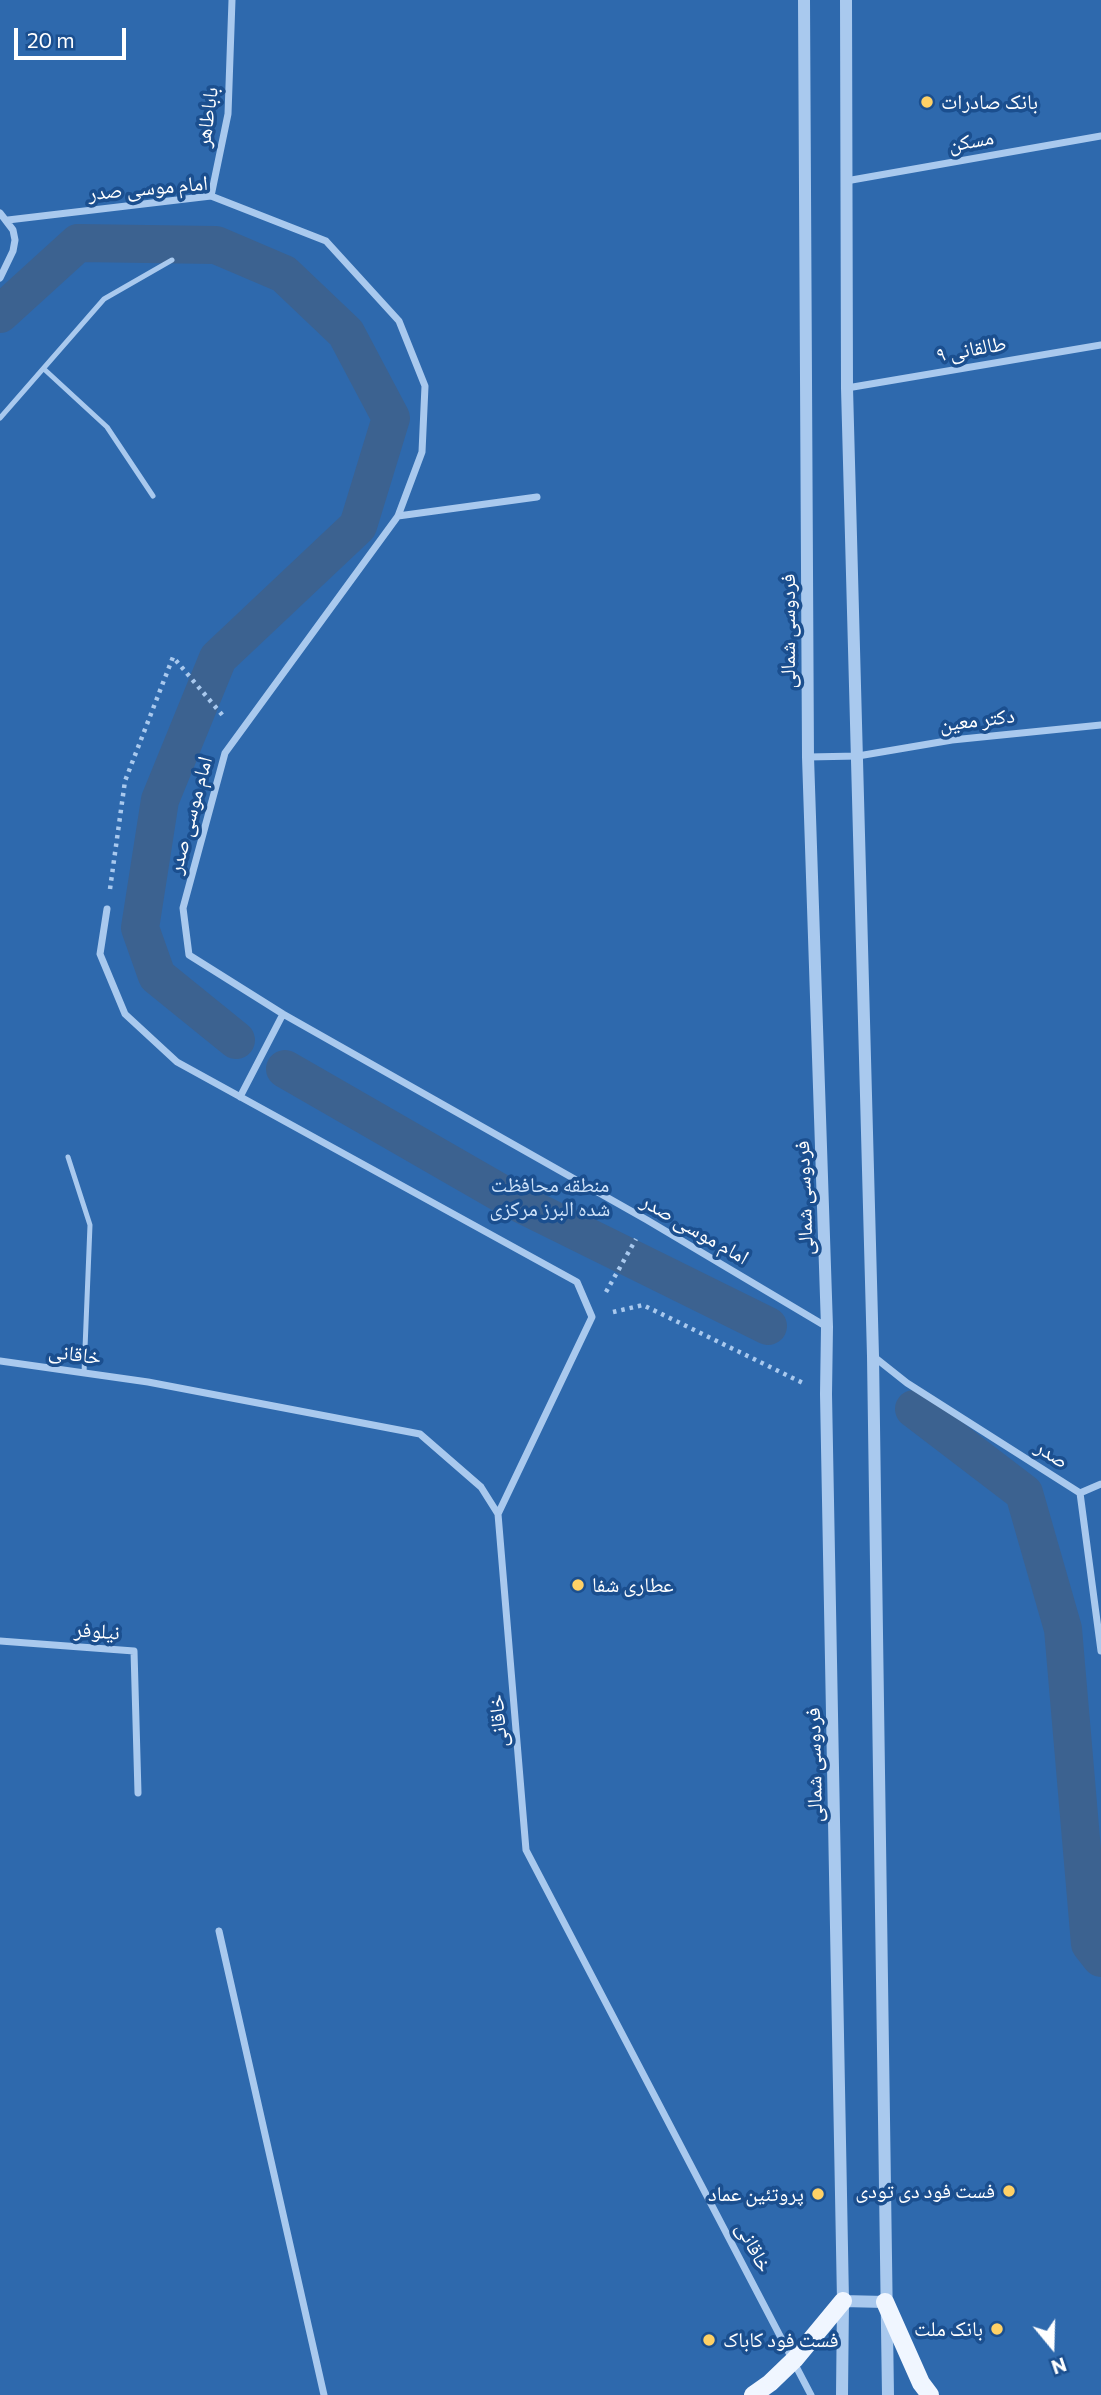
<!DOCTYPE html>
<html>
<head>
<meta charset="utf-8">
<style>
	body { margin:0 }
	#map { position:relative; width:1101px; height:2395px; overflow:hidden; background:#1b4f8f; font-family:Commissioner,sans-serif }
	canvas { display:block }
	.north { position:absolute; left:1017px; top:2311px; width:70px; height:70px; -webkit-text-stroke:5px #1b4f8f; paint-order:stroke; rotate:161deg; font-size:19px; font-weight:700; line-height:28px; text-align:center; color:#fff }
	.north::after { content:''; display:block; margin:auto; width:24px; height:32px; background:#fff; clip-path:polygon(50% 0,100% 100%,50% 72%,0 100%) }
	.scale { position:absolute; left:14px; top:28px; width:112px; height:32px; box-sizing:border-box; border:4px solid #fff; border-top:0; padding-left:9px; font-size:21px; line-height:24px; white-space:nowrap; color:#fff; -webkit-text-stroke:5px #1b4f8f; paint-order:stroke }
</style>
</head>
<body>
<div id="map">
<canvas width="1101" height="2395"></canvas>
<div class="north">N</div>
<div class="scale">20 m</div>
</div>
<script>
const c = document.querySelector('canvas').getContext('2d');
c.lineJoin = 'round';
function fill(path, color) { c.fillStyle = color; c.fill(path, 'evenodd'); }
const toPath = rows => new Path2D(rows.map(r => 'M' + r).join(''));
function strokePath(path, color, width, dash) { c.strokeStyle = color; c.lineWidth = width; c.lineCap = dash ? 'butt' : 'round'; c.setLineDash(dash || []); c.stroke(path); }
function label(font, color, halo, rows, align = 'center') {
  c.font = font + ' Commissioner,"Noto Naskh Arabic",sans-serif'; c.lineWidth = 7; c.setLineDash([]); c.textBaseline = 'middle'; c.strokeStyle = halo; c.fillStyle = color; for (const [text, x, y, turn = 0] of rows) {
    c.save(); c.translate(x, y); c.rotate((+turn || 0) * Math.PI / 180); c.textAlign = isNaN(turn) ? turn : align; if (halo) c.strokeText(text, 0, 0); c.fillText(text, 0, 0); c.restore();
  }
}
const green = toPath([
	[0,0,1101,0,1101,2395,0,2395]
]);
const canal = toPath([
	[0,314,78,243,216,245,284,274,346,333,391,418,358,526,218,658,160,800,140,928,157,976,236,1040],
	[285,1069,511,1199,768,1326],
	[914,1409,1024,1493,1063,1629,1090,1944,1101,1958]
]);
const path = toPath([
	[110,889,125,781,173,657,224,717],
	[606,1292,636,1239],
	[613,1312,643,1305,803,1383]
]);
const service = toPath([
	[44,369,107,427,153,496],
	[0,418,104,299,172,260],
	[68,1157,90,1225,84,1373]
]);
const minor = toPath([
	[846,181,1101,136],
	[211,196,228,114,232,0],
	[0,213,13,230,15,240,13,251,0,278],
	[8,220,211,196,326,241,399,321,425,386,422,452,398,516,225,753,183,908,189,955,283,1014,647,1220,827,1327],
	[847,388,1101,345],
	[398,516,537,497],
	[808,757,858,756,952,740,1101,725],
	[107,909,100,954,125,1014,177,1062,577,1282,592,1317,498,1514],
	[240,1097,283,1014],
	[873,1356,907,1383,1080,1493,1101,1651],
	[0,1361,148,1382,420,1434,481,1487,498,1514,526,1850,811,2395],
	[1080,1493,1101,1484],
	[0,1641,134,1651,138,1793],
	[219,1931,324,2395]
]);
const tertiary = toPath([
	[804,0,808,757,827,1327,826,1394,843,2301,842,2395],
	[846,0,847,388,873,1356,888,2395],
	[843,2301,885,2302]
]);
const primary = toPath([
	[885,2302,921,2383,930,2395],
	[753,2395,770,2383,795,2359,843,2301]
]);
const markers = [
	[927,102,7,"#ffd166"],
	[578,1585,7,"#ffd166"],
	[1009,2191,7,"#ffd166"],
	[818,2194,7,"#ffd166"],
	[997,2329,7,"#ffd166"],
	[709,2340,7,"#ffd166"]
];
const poiNames = [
	["بانک صادرات",941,102],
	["عطاری شفا",592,1585],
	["فست فود دی تودی",995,2191,"right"],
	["پروتئین عماد",804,2194,"right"],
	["بانک ملت",983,2329,"right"],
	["فست فود کاباک",723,2340]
];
const streetNames = [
	["باباطاهر",207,117,-82],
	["مسکن",971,141,-10],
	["امام موسی صدر",148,188,-5],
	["طالقانی ۹",971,349,-10],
	["فردوسی شمالی",788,631,-90],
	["دکتر معین",977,720,-7],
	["امام موسی صدر",190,815,-75],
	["فردوسی شمالی",804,1198,-92],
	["امام موسی صدر",695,1229,30],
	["خاقانی",75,1354,8],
	["صدر",1052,1454,33],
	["نیلوفر",97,1631,4],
	["خاقانی",498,1721,-95],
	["فردوسی شمالی",814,1765,-91],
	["خاقانی",754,2247,62]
];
const parkNames = [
	["منطقه محافظت",550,1185],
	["شده البرز مرکزی",550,1209]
];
fill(green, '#2e69ad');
strokePath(canal, '#3c6290', 38);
strokePath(path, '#a9c9ee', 4.5, [3.5, 5]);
strokePath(service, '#a9c9ee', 5);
strokePath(minor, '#a9c9ee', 7);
strokePath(tertiary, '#a9c9ee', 12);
strokePath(primary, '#f0f6ff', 18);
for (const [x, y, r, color] of markers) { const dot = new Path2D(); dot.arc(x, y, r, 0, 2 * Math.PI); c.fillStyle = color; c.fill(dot); strokePath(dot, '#1b4f8f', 2.5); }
label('21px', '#fff', '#1b4f8f', poiNames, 'left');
label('21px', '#fff', '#1b4f8f', streetNames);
label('21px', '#cfe3fa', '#1b4f8f', parkNames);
</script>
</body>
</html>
